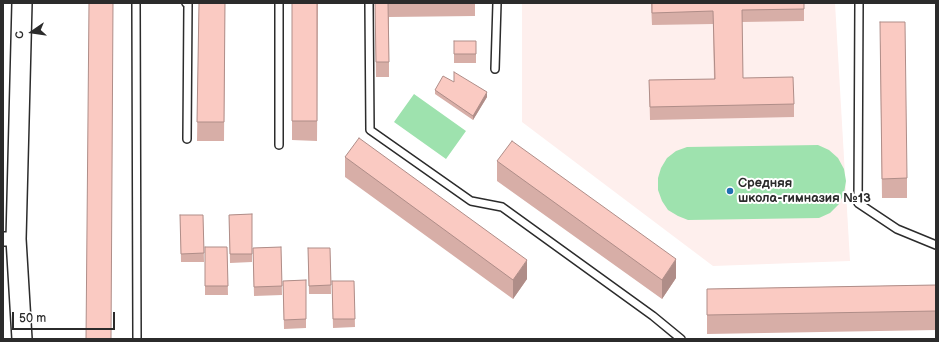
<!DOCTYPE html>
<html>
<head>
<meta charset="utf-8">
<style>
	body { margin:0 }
	#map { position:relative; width:939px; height:342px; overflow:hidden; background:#fff; font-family:"Balsamiq Sans",sans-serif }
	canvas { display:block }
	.frame { position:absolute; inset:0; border:4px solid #2b2b2b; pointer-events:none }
	.north { position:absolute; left:12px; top:12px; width:40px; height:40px; -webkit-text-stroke:3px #fff; paint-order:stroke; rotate:257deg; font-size:11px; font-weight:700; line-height:16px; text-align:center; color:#2b2b2b }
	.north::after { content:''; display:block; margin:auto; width:14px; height:18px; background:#2b2b2b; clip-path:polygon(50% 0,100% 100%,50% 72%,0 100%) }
	.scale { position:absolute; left:12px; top:312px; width:103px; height:18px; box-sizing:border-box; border:2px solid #2b2b2b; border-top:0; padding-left:5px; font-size:12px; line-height:14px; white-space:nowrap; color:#2b2b2b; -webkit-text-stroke:3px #fff; paint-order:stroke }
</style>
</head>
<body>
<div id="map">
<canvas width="939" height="342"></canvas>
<div class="frame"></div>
<div class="north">С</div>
<div class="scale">50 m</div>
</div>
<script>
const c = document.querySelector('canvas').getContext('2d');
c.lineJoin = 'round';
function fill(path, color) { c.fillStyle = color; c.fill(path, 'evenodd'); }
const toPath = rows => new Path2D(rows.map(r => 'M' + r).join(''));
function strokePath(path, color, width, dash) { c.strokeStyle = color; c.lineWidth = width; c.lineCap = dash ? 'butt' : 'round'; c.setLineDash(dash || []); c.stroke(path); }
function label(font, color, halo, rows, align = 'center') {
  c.font = font + ' "Balsamiq Sans",sans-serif'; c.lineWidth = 4; c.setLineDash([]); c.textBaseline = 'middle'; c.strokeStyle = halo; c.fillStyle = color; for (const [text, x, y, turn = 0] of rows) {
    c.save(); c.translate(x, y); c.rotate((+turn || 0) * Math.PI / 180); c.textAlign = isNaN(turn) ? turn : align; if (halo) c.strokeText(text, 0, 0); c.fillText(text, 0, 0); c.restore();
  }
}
const built = toPath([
	[522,3,835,3,850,261,713,266,522,122]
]);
const green = toPath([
	[414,94,466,131,446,159,394,122],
	[818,145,829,150,838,158,844,169,846,181,844,193,839,204,830,213,819,218,688,220,678,216,668,210,662,201,658,190,658,178,661,168,667,158,676,151,687,147]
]);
const service = toPath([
	[136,3,137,339],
	[186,3,188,4,187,139],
	[279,3,279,145],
	[369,3,370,130,471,201,502,207,653,316,681,339],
	[859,3,858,203,897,229,936,245],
	[495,69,497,3]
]);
const minor = toPath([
	[3,239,16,239]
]);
const secondary = toPath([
	[22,339,16,239,22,3]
]);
const wall = toPath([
	[199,3,225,3,224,141,197,141],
	[292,3,318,3,317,141,292,140],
	[375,3,475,3,475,16,389,17,389,77,376,77],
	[651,3,804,3,804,21,742,22,743,78,794,104,794,117,650,120,649,80,714,79,713,24,652,25],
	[454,41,476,41,476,63,454,63],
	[880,41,907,178,907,198,882,198],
	[435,90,487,97,473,120,435,94],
	[345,157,527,279,513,299,345,177],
	[497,161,676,278,662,299,497,181],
	[252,214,252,262,230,263,229,215],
	[180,215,203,215,204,262,181,262],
	[205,247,227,247,228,295,205,295],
	[281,247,282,295,254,296,253,248],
	[308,248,330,248,331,294,309,294],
	[306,280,306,328,284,329,283,281],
	[332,281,354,281,355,327,333,328],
	[936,285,936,330,707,334,707,289]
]);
const shadedWall = toPath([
	[487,92,487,97,473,120,473,116],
	[676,259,676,278,662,299,662,280],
	[527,260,527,279,513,299,513,280]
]);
const building = toPath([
	[89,3,113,3,111,339,86,339,89,3],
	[199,3,225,3,224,122,197,122,199,3],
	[292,3,317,3,317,121,292,121,292,3],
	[375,3,388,3,389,62,376,62,375,3],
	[652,3,804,3,804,9,742,10,743,78,793,77,794,104,650,107,649,80,715,79,713,11,652,13,652,3],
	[880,22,905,22,907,178,882,179,880,22],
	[454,41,476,41,476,54,454,54,454,41],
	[454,72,487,92,473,116,435,90,443,76,454,82,454,72],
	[359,138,527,260,513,280,345,157,359,138],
	[512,141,676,259,662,280,497,161,512,141],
	[252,214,252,254,230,254,229,215,252,214],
	[180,215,203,215,204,253,181,254,180,215],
	[205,247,227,247,228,286,205,286,205,247],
	[281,247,282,286,254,287,253,248,281,247],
	[308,248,330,248,331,285,309,286,308,248],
	[306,280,306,319,284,320,283,281,306,280],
	[332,281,354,281,355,319,333,319,332,281],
	[936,285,936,311,707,315,707,289,936,285]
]);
const markers = [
	[730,191,4,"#1f6fb2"]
];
const poiNames = [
	["Средняя",738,184],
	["школа-гимназия №13",738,199]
];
fill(built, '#feefed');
fill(green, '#9ee2ae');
strokePath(service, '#2b2b2b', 10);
strokePath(minor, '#2b2b2b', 16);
strokePath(secondary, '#2b2b2b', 22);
strokePath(service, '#fff', 7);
strokePath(minor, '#fff', 13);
strokePath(secondary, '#fff', 19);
fill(wall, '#d7aea7');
fill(shadedWall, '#af8d88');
fill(building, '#facac2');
strokePath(building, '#af8d88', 1);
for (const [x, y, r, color] of markers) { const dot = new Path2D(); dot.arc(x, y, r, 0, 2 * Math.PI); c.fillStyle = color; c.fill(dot); strokePath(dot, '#fff', 1.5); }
label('bold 13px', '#2b2b2b', '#fff', poiNames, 'left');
</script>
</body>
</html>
